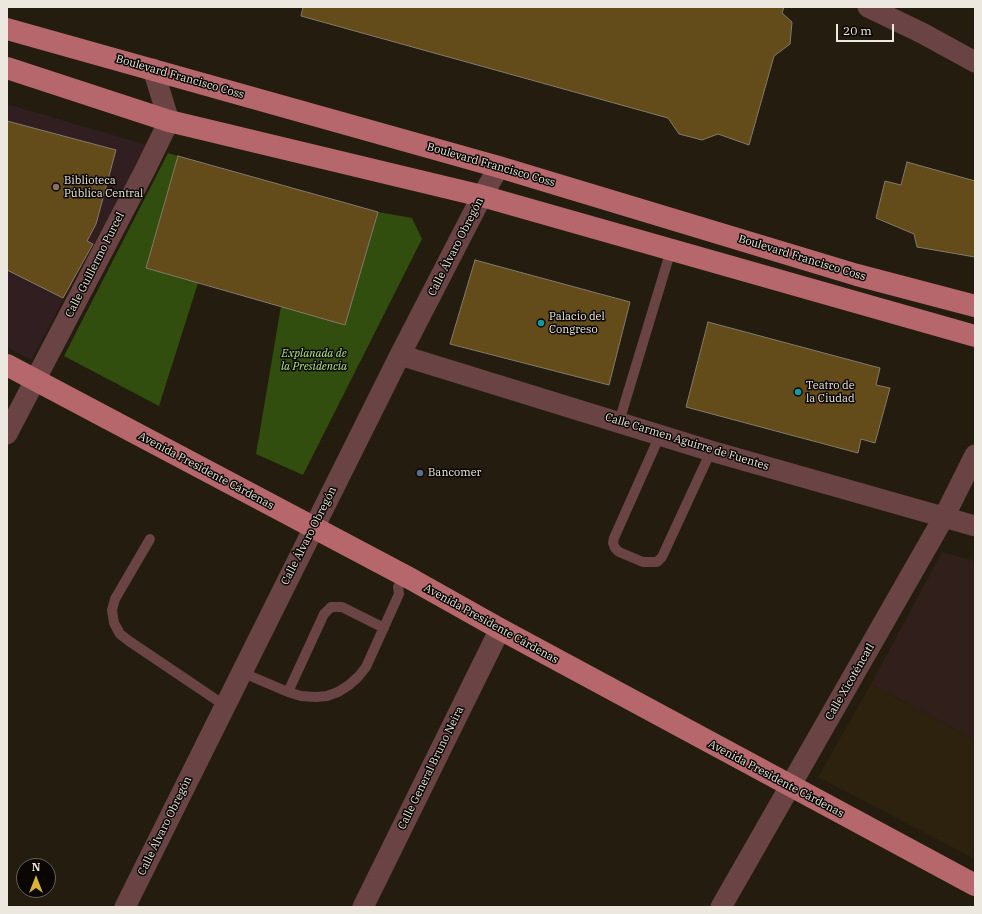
<!DOCTYPE html>
<html>
<head>
<meta charset="utf-8">
<style>
	body { margin:0 }
	#map { position:relative; width:982px; height:914px; overflow:hidden; background:#231c0f; font-family:"IBM Plex Serif",serif }
	canvas { display:block }
	.frame { position:absolute; inset:0; border:8px solid #ede8df; pointer-events:none }
	.north { position:absolute; left:16px; top:858px; width:40px; height:40px; box-sizing:border-box; background:#0a0703; border:1px solid #65615b; border-radius:50%; rotate:0deg; font-size:11px; font-weight:700; line-height:16px; text-align:center; color:#ede8df }
	.north::after { content:''; display:block; margin:auto; width:14px; height:18px; background:#d7b434; clip-path:polygon(50% 0,100% 100%,50% 72%,0 100%) }
	.scale { position:absolute; left:836px; top:24px; width:58px; height:18px; box-sizing:border-box; border:2px solid #ede8df; border-top:0; padding-left:5px; font-size:12px; line-height:14px; white-space:nowrap; color:#ede8df; -webkit-text-stroke:3px #0a0703; paint-order:stroke }
</style>
</head>
<body>
<div id="map">
<canvas width="982" height="914"></canvas>
<div class="frame"></div>
<div class="north">N</div>
<div class="scale">20 m</div>
</div>
<script>
const c = document.querySelector('canvas').getContext('2d');
c.lineJoin = 'round';
function fill(path, color) { c.fillStyle = color; c.fill(path, 'evenodd'); }
const toPath = rows => new Path2D(rows.map(r => 'M' + r).join(''));
function strokePath(path, color, width, dash) { c.strokeStyle = color; c.lineWidth = width; c.lineCap = dash ? 'butt' : 'round'; c.setLineDash(dash || []); c.stroke(path); }
function label(font, color, halo, rows, align = 'center') {
  c.font = font + ' "IBM Plex Serif",serif'; c.lineWidth = 3; c.setLineDash([]); c.textBaseline = 'middle'; c.strokeStyle = halo; c.fillStyle = color; for (const [text, x, y, turn = 0] of rows) {
    c.save(); c.translate(x, y); c.rotate((+turn || 0) * Math.PI / 180); c.textAlign = isNaN(turn) ? turn : align; if (halo) c.strokeText(text, 0, 0); c.fillText(text, 0, 0); c.restore();
  }
}
const built = toPath([
	[871,684,975,740,975,859,818,777]
]);
const industrial = toPath([
	[942,552,975,561,975,740,871,684]
]);
const education = toPath([
	[7,104,147,145,31,360,7,347]
]);
const green = toPath([
	[168,153,178,156,146,268,198,283,159,406,64,356],
	[378,212,412,218,422,239,303,475,256,454,281,306,345,324]
]);
const building = toPath([
	[303,7,784,7,782,13,792,22,790,44,774,56,749,145,718,134,702,140,679,134,668,118,301,16,303,7],
	[7,121,116,150,96,224,87,241,93,244,63,298,7,270,7,121],
	[178,156,378,212,345,325,146,268,178,156],
	[907,162,975,181,975,257,917,247,914,234,876,218,885,181,901,185,907,162],
	[475,260,630,302,609,385,450,344,475,260],
	[708,322,880,368,876,385,890,388,875,443,861,439,858,453,686,407,708,322]
]);
const service = toPath([
	[619,422,671,250],
	[660,435,614,538,613,543,615,548,619,552,643,562,657,562,662,557,711,451],
	[150,539,115,599,112,610,114,623,120,634,129,641,224,705],
	[241,672,288,692,301,696,316,697,327,696,338,692,349,685,358,677,366,667,399,594,398,587,404,576],
	[288,692,324,614,331,607,342,607,384,628]
]);
const minor = toPath([
	[868,7,922,33,975,62],
	[400,355,711,451,975,526],
	[7,434,145,170,169,121,153,69],
	[125,907,400,355,482,196,499,167],
	[363,907,500,629],
	[721,907,944,517,975,455]
]);
const primary = toPath([
	[7,29,499,167,857,275,975,306],
	[7,68,169,121,482,196,975,336],
	[7,365,411,579,500,629,975,885]
]);
const markers = [
	[56,187,4,"#8d6e63"],
	[541,323,4,"#0f9aa8"],
	[798,392,4,"#0f9aa8"],
	[420,473,4,"#5c6f8a"]
];
const streetNames = [
	["Boulevard Francisco Coss",180,77,16],
	["Boulevard Francisco Coss",491,165,16],
	["Calle Álvaro Obregón",456,247,-63],
	["Boulevard Francisco Coss",802,258,17],
	["Calle Guillermo Purcel",95,265,-63],
	["Calle Carmen Aguirre de Fuentes",687,442,17],
	["Avenida Presidente Cárdenas",206,471,28],
	["Calle Álvaro Obregón",309,536,-63],
	["Avenida Presidente Cárdenas",491,624,29],
	["Calle Xicoténcatl",850,682,-60],
	["Calle General Bruno Neira",431,768,-64],
	["Avenida Presidente Cárdenas",776,779,28],
	["Calle Álvaro Obregón",165,826,-64]
];
const poiNames = [
	["Biblioteca",64,181],
	["Pública Central",64,194],
	["Palacio del",549,317],
	["Congreso",549,330],
	["Teatro de",806,386],
	["la Ciudad",806,399],
	["Bancomer",428,473]
];
const parkNames = [
	["Explanada de",314,354],
	["la Presidencia",314,367]
];
fill(built, '#2c220e');
fill(industrial, '#311f1c');
fill(education, '#311e21');
fill(green, '#314e0f');
fill(building, '#634b1a');
strokePath(building, '#847b6c', 1);
strokePath(service, '#6a4345', 10);
strokePath(minor, '#6a4345', 21);
strokePath(primary, '#b6676c', 22);
for (const [x, y, r, color] of markers) { const dot = new Path2D(); dot.arc(x, y, r, 0, 2 * Math.PI); c.fillStyle = color; c.fill(dot); strokePath(dot, '#0a0703', 1.5); }
label('11px', '#ede8df', '#0a0703', streetNames);
label('11px', '#ede8df', '#0a0703', poiNames, 'left');
label('italic 11px', '#b3eb7f', '#0a0703', parkNames);
</script>
</body>
</html>
